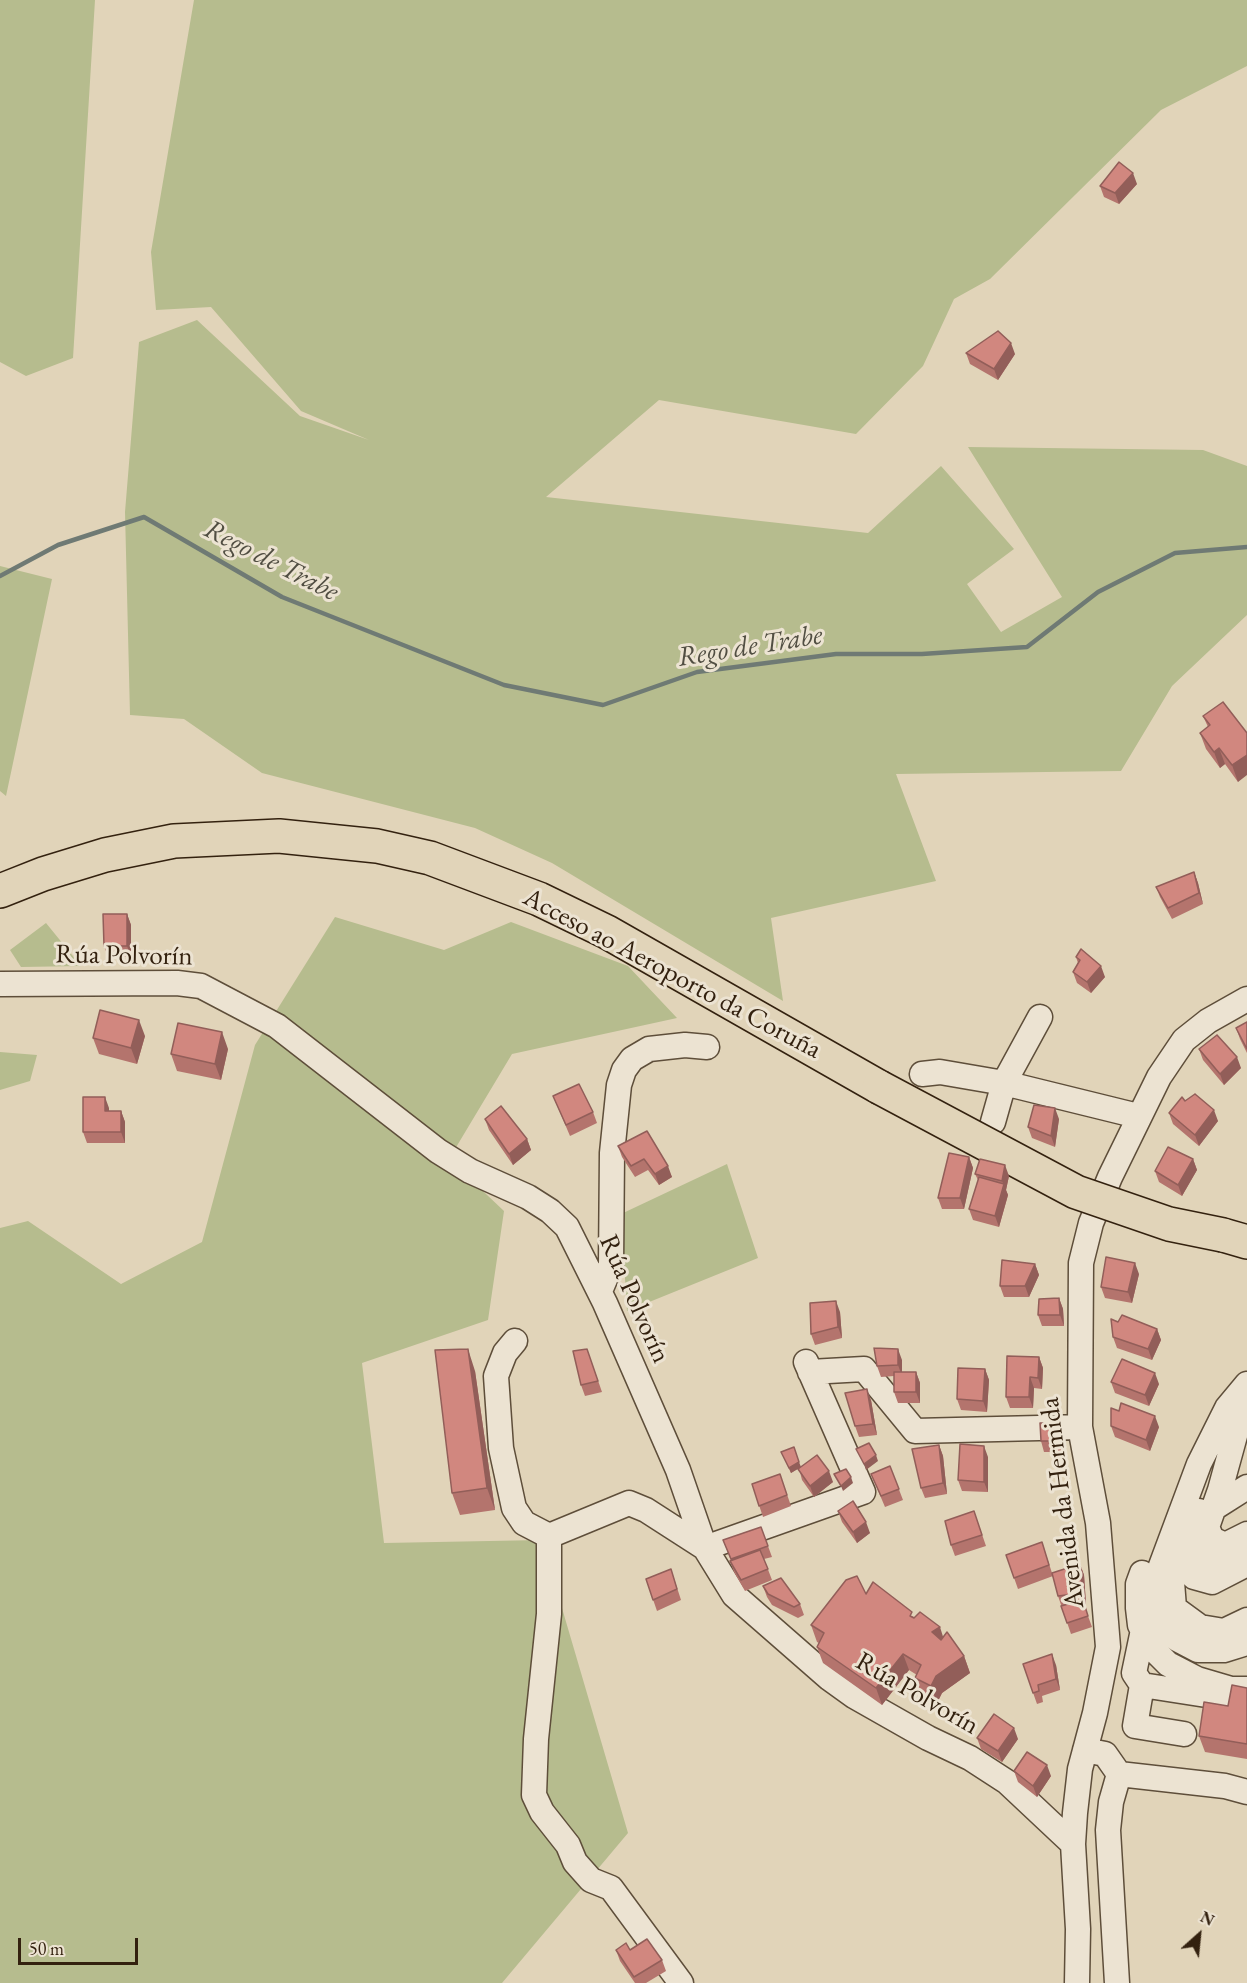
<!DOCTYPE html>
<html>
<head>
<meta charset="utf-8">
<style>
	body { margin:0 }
	#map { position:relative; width:1247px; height:1983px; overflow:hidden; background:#e1d4b9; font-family:"EB Garamond",serif }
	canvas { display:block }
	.north { position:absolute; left:1169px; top:1905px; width:60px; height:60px; -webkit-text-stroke:4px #ece3d2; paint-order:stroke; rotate:27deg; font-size:16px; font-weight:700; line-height:24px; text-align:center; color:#33210f }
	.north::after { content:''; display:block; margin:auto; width:21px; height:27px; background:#33210f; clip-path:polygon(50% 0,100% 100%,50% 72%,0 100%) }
	.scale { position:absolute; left:18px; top:1938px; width:120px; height:27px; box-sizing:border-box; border:3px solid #33210f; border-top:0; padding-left:8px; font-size:18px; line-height:21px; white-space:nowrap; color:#33210f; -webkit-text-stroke:4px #ece3d2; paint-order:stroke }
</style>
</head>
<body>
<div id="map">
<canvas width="1247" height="1983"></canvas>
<div class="north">N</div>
<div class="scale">50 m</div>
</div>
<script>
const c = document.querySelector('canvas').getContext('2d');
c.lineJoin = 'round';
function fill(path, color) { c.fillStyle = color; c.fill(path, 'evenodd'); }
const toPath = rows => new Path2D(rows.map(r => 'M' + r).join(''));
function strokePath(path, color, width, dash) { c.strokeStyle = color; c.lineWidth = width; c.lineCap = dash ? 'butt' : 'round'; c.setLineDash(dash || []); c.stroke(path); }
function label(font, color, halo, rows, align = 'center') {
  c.font = font + ' "EB Garamond",serif'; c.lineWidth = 6; c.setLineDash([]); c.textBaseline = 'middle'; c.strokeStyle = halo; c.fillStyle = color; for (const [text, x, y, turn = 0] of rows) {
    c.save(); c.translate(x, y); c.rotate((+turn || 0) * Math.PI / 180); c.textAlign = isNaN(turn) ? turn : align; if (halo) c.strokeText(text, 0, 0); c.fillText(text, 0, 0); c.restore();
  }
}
const green = toPath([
	[0,0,95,0,73,358,26,376,0,362],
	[194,0,1247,0,1247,66,1161,110,990,279,954,299,923,366,856,434,659,400,546,497,868,533,941,466,1014,549,967,584,1001,632,1062,597,968,447,1203,450,1247,466,1247,615,1172,686,1121,771,896,774,936,881,771,918,783,1001,552,863,475,828,262,773,184,719,130,715,125,512,139,342,197,320,300,416,369,440,301,411,211,307,156,310,151,252],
	[0,566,52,579,6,796,0,791],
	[335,917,444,950,511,922,628,966,677,1018,512,1054,449,1159,504,1211,488,1320,362,1363,384,1543,542,1540,628,1833,502,1983,0,1983,0,1228,28,1221,121,1284,202,1242,255,1045],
	[46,923,81,966,21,967,10,950],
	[0,1052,37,1055,30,1081,0,1090],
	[727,1164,758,1258,627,1311,621,1214]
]);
const stream = toPath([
	[0,576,58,545,144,517,282,597,504,685,603,705,697,672,836,654,922,654,1027,647,1098,592,1175,553,1247,547]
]);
const minor = toPath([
	[0,984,177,983,201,986,277,1026,438,1151,470,1171,528,1197,550,1211,567,1227,605,1303,678,1470,705,1548,734,1595,829,1678,854,1696,928,1738,970,1758,1007,1782,1073,1844],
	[922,1074,940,1072,1004,1083,1138,1116],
	[993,1122,1004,1083,1040,1017],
	[600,1291,611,1265,612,1153,619,1085,624,1070,632,1059,649,1049,685,1045,707,1047],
	[515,1341,505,1353,496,1376,501,1448,514,1508,524,1523,549,1536,629,1503,646,1510,705,1548,863,1492,806,1362],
	[810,1372,864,1369,915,1431,1080,1427],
	[1247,1384,1227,1408,1199,1464,1152,1590,1161,1624,1177,1639,1198,1650,1224,1650,1247,1643],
	[1247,1409,1239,1421,1220,1490,1207,1527,1212,1539,1225,1545,1247,1534],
	[1214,1508,1247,1487],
	[1199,1511,1192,1530,1195,1547,1209,1558,1224,1558,1243,1550],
	[549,1536,549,1614,536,1739,534,1795,542,1812,568,1845,575,1862,591,1880,611,1888,681,1983],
	[1176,1544,1179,1562,1194,1577,1212,1582,1247,1564],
	[1177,1553,1171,1569,1174,1608,1200,1627,1224,1631,1247,1620],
	[1142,1573,1138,1584,1138,1608,1140,1625,1150,1646,1168,1664,1197,1679,1231,1689,1247,1689],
	[1143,1630,1134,1673,1142,1685,1219,1697],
	[1142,1685,1135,1726,1184,1734],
	[1085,1750,1105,1754,1119,1774,1225,1786,1247,1792],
	[1077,1983,1078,1929,1073,1844,1075,1813,1080,1769,1095,1713,1108,1647,1098,1523,1080,1427,1081,1263,1091,1223,1110,1177,1159,1077,1184,1040,1208,1021,1247,999],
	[1117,1983,1108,1830,1111,1802,1119,1774]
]);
const highway = toPath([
	[0,891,43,874,105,855,174,841,279,836,377,846,430,858,539,899,607,932,879,1087],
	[1223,1235,1247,1242]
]);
const highwayBridge = toPath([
	[879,1087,1076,1192,1169,1224,1223,1235]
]);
const wall = toPath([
	[1137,184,1119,204,1104,197,1100,186],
	[966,353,1015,354,998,380,970,364],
	[1203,716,1247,733,1238,782,1225,764,1220,768,1206,749,1200,733,1208,727],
	[1194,872,1198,883,1203,904,1172,919,1160,897,1156,887],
	[127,914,131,925,131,957,108,957,104,946],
	[1076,957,1105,977,1091,993,1077,983,1073,972,1078,963],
	[1247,1022,1247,1053,1240,1039,1236,1028],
	[145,1036,137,1064,99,1054,93,1038],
	[228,1049,221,1080,177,1071,171,1054],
	[1199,1049,1241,1068,1224,1085,1203,1060],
	[553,1096,593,1112,597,1123,570,1136],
	[1185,1101,1218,1121,1199,1146,1173,1124,1169,1113],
	[109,1108,109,1111,121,1111,125,1122,125,1143,87,1143,83,1132],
	[485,1119,527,1139,531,1150,513,1165,489,1130],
	[1059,1119,1055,1147,1032,1138,1028,1127],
	[647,1131,672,1177,659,1185,648,1170,635,1177,622,1157,618,1146],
	[969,1157,973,1168,964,1209,942,1209,938,1198],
	[1193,1159,1197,1170,1182,1196,1159,1182,1155,1171],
	[975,1174,1009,1176,1006,1190,1008,1195,999,1227,973,1220,969,1209,978,1180],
	[1035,1264,1039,1275,1029,1297,1004,1297,1000,1286],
	[1139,1274,1132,1303,1105,1298,1101,1287],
	[1059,1298,1063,1309,1064,1326,1042,1326,1038,1315],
	[840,1312,842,1338,815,1345,811,1334],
	[1157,1329,1161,1340,1152,1360,1117,1348,1113,1337],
	[587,1349,602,1392,585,1396,581,1385],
	[1039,1357,1043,1368,1042,1389,1034,1388,1033,1408,1010,1408,1006,1397],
	[902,1360,902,1372,916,1372,920,1383,920,1403,898,1403,894,1392,894,1376,881,1377,877,1366],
	[985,1369,989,1380,987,1412,961,1410,957,1399],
	[475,1371,495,1510,460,1515,452,1493],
	[1111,1382,1159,1384,1149,1406,1115,1393],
	[871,1400,877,1435,859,1437,855,1426],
	[1111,1426,1159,1427,1150,1451,1115,1437],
	[1064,1434,1065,1452,1044,1452,1041,1441],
	[939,1445,943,1456,947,1494,925,1498,921,1488],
	[781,1452,801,1467,833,1482,814,1497,802,1480,799,1468,791,1473],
	[988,1457,988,1492,962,1491,958,1480],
	[890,1466,903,1500,885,1507,871,1474],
	[780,1474,791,1506,763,1517,752,1484],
	[838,1511,870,1533,857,1543,842,1522],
	[974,1511,986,1546,955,1556,951,1545],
	[761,1527,772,1557,764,1559,772,1580,745,1591,734,1572,730,1561,731,1561,723,1540],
	[1042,1542,1052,1573,1080,1564,1084,1575,1086,1604,1084,1605,1092,1627,1071,1634,1058,1596,1053,1576,1018,1589,1006,1555],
	[671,1569,681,1600,657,1611,646,1579],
	[763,1586,800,1604,804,1615,798,1618,772,1605,767,1597],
	[866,1594,914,1617,943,1637,964,1656,970,1673,942,1693,937,1703,921,1694,915,1678,917,1675,909,1670,882,1705,823,1663,817,1647,819,1643,817,1642,811,1625],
	[1023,1664,1056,1665,1060,1690,1042,1696,1043,1702,1037,1704],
	[1247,1688,1247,1759,1205,1752,1199,1736],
	[977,1738,1018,1739,1002,1762,981,1749],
	[1014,1771,1051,1776,1037,1797,1018,1782],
	[616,1950,630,1950,662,1960,666,1971,646,1983,635,1983,620,1961]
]);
const shadedWall = toPath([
	[1133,173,1137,184,1119,204,1115,193],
	[1011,343,1015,354,998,380,994,369],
	[1219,748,1225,764,1220,768,1214,752],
	[1247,755,1247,775,1238,782,1232,765],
	[1194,872,1198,883,1203,904,1199,893],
	[127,914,131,925,131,957,127,946],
	[1101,966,1105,977,1091,993,1087,982],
	[139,1020,145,1036,137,1064,131,1048],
	[222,1032,228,1049,221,1080,215,1064],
	[1237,1057,1241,1068,1224,1085,1220,1074],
	[105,1097,109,1108,109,1122,105,1111],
	[1055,1108,1059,1119,1055,1147,1051,1136],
	[1214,1110,1218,1121,1199,1146,1195,1135],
	[121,1111,125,1122,125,1143,121,1132],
	[527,1139,531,1150,513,1165,509,1154],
	[969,1157,973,1168,964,1209,960,1198],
	[1193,1159,1197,1170,1182,1196,1178,1185],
	[1005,1165,1009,1176,1006,1190,1008,1195,999,1227,995,1216,1004,1186,1002,1181],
	[668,1166,672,1177,659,1185,655,1174],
	[1135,1263,1139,1274,1132,1303,1128,1292],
	[1035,1264,1039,1275,1029,1297,1025,1286],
	[1059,1298,1063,1309,1064,1326,1060,1315],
	[836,1301,840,1312,842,1338,838,1327],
	[1157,1329,1161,1340,1152,1360,1148,1349],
	[468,1349,475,1371,495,1510,487,1488],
	[898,1349,902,1360,902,1376,898,1365],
	[1039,1357,1043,1368,1042,1389,1038,1378],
	[985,1369,989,1380,987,1412,983,1401],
	[916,1372,920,1383,920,1403,916,1392],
	[1155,1373,1159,1384,1149,1406,1145,1395],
	[1030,1377,1034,1388,1033,1408,1029,1397],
	[867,1389,871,1400,877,1435,873,1424],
	[1155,1416,1159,1427,1150,1451,1146,1440],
	[1060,1423,1064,1434,1065,1452,1061,1441],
	[939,1445,943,1456,947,1494,943,1483],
	[984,1446,988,1457,988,1492,984,1482],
	[876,1455,878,1461,866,1470,864,1464],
	[799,1462,801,1467,791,1473,789,1468],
	[829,1471,833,1482,814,1497,810,1486],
	[851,1477,853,1483,843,1491,841,1486],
	[866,1522,870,1533,857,1543,853,1532],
	[1080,1564,1084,1575,1086,1604,1082,1593],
	[940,1627,945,1643,938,1649,932,1632],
	[903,1654,909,1670,882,1705,876,1688],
	[1052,1654,1056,1665,1060,1690,1056,1679],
	[964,1656,970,1673,942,1693,937,1703,931,1686,936,1676],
	[1014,1728,1018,1739,1002,1762,998,1751],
	[1047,1765,1051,1776,1037,1797,1033,1786]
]);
const building = toPath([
	[1119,162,1133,173,1115,193,1100,186,1119,162],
	[998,331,1011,343,994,369,966,353,998,331],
	[1223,702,1247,733,1247,755,1232,765,1219,748,1214,752,1200,733,1210,725,1203,716,1223,702],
	[1194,872,1199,893,1168,908,1156,887,1194,872],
	[103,914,127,914,127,946,104,946,103,914],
	[1081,949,1101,966,1087,982,1073,972,1080,960,1076,957,1081,949],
	[100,1010,139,1020,131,1048,93,1038,100,1010],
	[1247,1022,1247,1049,1236,1028,1247,1022],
	[178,1023,222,1032,215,1064,171,1054,178,1023],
	[1217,1035,1237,1057,1220,1074,1199,1049,1217,1035],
	[579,1084,593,1112,566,1125,553,1096,579,1084],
	[1195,1094,1214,1110,1195,1135,1169,1113,1182,1097,1185,1101,1195,1094],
	[83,1097,105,1097,105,1111,121,1111,121,1132,83,1132,83,1097],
	[1034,1105,1055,1108,1051,1136,1028,1127,1034,1105],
	[501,1106,527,1139,509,1154,485,1119,501,1106],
	[647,1131,668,1166,655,1174,644,1159,631,1166,618,1146,647,1131],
	[1168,1147,1193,1159,1178,1185,1155,1171,1168,1147],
	[949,1153,969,1157,960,1198,938,1198,949,1153],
	[980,1159,1005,1165,1002,1181,975,1174,980,1159],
	[979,1177,1004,1184,995,1216,969,1209,979,1177],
	[1106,1257,1135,1263,1128,1292,1101,1287,1106,1257],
	[1002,1260,1035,1264,1025,1286,1000,1286,1002,1260],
	[1059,1298,1060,1315,1038,1315,1039,1299,1059,1298],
	[836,1301,838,1327,811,1334,810,1303,836,1301],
	[1122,1315,1157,1329,1148,1349,1113,1337,1111,1319,1118,1322,1122,1315],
	[874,1348,898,1349,898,1365,877,1366,874,1348],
	[468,1349,487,1488,452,1493,435,1350,468,1349],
	[587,1349,598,1381,581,1385,573,1351,587,1349],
	[1007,1356,1039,1357,1038,1378,1030,1377,1029,1397,1006,1397,1007,1356],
	[1122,1359,1155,1373,1145,1395,1111,1382,1122,1359],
	[958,1368,985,1369,983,1401,957,1399,958,1368],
	[894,1372,916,1372,916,1392,894,1392,894,1372],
	[867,1389,873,1424,855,1426,845,1393,867,1389],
	[1121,1403,1155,1416,1146,1440,1111,1426,1111,1408,1119,1411,1121,1403],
	[1040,1423,1060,1423,1061,1441,1041,1441,1040,1423],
	[869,1443,876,1455,864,1464,856,1449,869,1443],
	[960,1444,984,1446,984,1482,958,1480,960,1444],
	[939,1445,943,1483,921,1488,912,1449,939,1445],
	[794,1447,799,1462,789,1468,781,1452,794,1447],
	[817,1455,829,1471,810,1486,798,1469,817,1455],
	[890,1466,899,1489,881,1496,871,1474,890,1466],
	[846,1469,851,1477,841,1486,834,1474,846,1469],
	[780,1474,787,1495,759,1506,752,1484,780,1474],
	[853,1501,866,1522,853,1532,838,1511,853,1501],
	[974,1511,982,1535,951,1545,945,1521,974,1511],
	[761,1527,768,1546,731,1559,723,1540,761,1527],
	[1042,1542,1049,1565,1014,1578,1006,1555,1042,1542],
	[760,1550,768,1569,741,1580,730,1561,760,1550],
	[1080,1564,1082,1593,1058,1596,1052,1573,1080,1564],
	[671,1569,677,1589,653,1600,646,1579,671,1569],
	[857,1576,866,1594,873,1582,912,1612,910,1616,914,1618,920,1612,940,1627,932,1632,941,1640,947,1632,964,1656,936,1676,931,1686,915,1678,921,1665,903,1654,876,1688,817,1647,824,1633,811,1625,846,1580,857,1576],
	[781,1578,800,1604,794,1607,768,1594,763,1586,781,1578],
	[1083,1600,1088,1616,1067,1623,1061,1606,1083,1600],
	[1052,1654,1056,1679,1038,1685,1039,1691,1033,1693,1023,1664,1052,1654],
	[1232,1685,1247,1688,1247,1744,1199,1736,1204,1702,1228,1706,1232,1685],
	[994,1714,1014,1728,998,1751,977,1738,994,1714],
	[1027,1752,1047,1765,1033,1786,1014,1771,1027,1752],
	[647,1939,662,1960,634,1977,616,1950,626,1943,630,1950,647,1939]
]);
const streetNames = [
	["Rúa Polvorín",124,956,1],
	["Acceso ao Aeroporto da Coruña",672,974,28],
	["Rúa Polvorín",634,1299,66],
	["Avenida da Hermida",1063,1503,-97],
	["Rúa Polvorín",917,1694,30]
];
const waterNames = [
	["Rego de Trabe",271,561,27],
	["Rego de Trabe",750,647,-9]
];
fill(green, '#b6bc8e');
strokePath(stream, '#6f7a74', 4.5);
strokePath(minor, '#5e4e3a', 27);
strokePath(highway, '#33210f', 36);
strokePath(minor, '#ece3d2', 24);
strokePath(highway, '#e1d4b9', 33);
strokePath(highwayBridge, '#33210f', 36, []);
strokePath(highwayBridge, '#e1d4b9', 33);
fill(wall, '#b4746d');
fill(shadedWall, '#925e59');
fill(building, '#d1877f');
strokePath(building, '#925e59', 1.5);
label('27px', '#33210f', '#ece3d2', streetNames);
label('italic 28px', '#514e42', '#ece3d2', waterNames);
</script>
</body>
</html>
